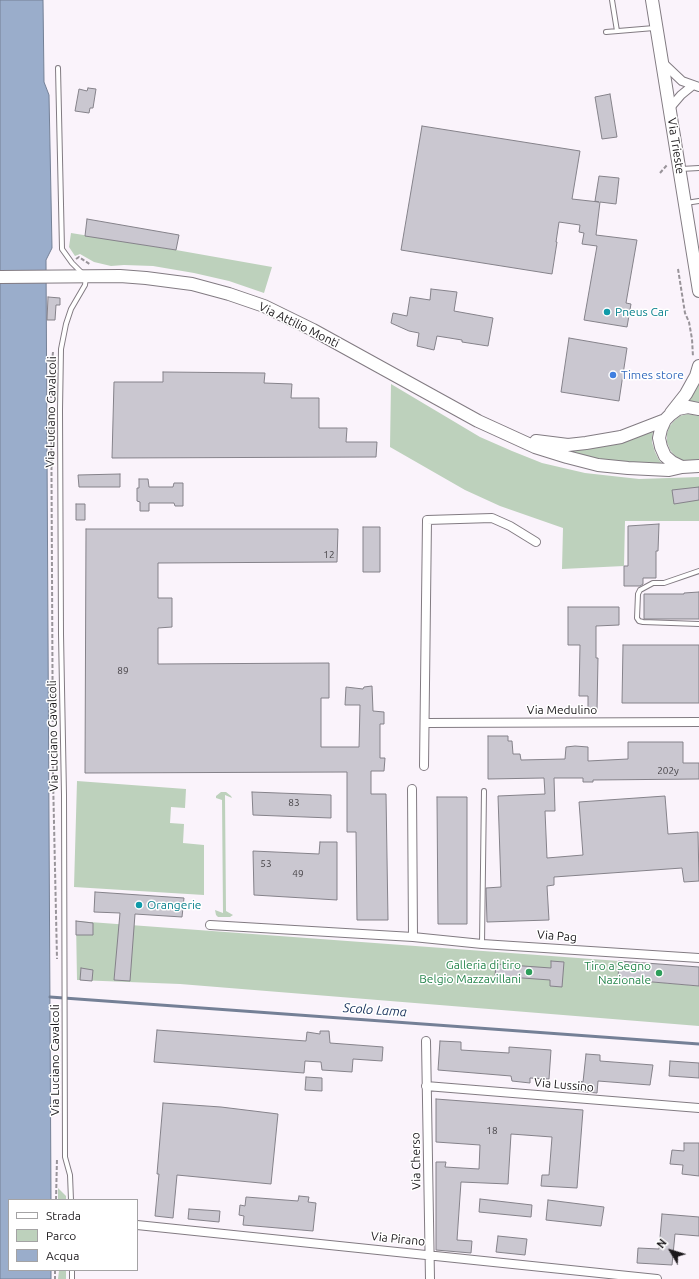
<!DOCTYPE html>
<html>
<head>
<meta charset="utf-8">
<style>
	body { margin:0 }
	#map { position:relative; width:699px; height:1279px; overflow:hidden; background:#faf3fb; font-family:Ubuntu,sans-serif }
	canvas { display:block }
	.legend { position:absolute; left:8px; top:1199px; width:130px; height:72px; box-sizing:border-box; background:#fff; border:1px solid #a4a3a4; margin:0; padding:5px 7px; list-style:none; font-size:12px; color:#1b181b }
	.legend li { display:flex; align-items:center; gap:8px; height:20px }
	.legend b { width:20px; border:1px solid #a4a3a4 }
	.north { position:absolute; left:651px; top:1231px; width:40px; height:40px; -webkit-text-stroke:3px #fff; paint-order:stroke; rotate:308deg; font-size:11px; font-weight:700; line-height:16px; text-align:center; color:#1b181b }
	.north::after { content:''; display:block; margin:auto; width:14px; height:18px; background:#1b181b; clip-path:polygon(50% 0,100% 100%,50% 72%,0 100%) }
</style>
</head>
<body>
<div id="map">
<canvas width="699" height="1279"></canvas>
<ul class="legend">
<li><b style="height:5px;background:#fff"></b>Strada</li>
<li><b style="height:11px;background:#bdd1bc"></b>Parco</li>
<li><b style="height:11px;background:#9aadcb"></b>Acqua</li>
</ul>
<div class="north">N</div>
</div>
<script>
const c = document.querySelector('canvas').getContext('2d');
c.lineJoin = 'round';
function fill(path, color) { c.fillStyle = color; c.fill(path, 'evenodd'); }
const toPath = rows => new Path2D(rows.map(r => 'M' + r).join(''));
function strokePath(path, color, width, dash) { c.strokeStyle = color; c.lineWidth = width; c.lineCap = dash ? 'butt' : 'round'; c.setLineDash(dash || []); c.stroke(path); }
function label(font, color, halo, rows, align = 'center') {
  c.font = font + ' Ubuntu,sans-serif'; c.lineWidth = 3; c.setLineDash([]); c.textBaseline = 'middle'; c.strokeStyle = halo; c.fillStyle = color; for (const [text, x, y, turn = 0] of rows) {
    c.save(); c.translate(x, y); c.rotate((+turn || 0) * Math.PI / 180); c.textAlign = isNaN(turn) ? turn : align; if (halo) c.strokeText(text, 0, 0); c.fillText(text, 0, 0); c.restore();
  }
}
const green = toPath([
	[71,233,176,250,272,267,264,293,229,281,194,273,153,266,124,265,111,266,94,262,80,254,75,256,69,247],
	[391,384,480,437,512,451,542,463,585,473,639,479,699,477,699,521,625,521,624,566,562,569,563,528,500,506,465,490,390,447],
	[699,384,699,402,688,401],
	[687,414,699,416,699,459,690,461,682,460,675,456,670,450,667,442,667,434,669,427,674,421,680,416],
	[653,430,652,442,655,452,659,460,664,466,594,459,567,452,567,448,619,443,643,435],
	[77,781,186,789,185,808,171,807,170,823,184,824,183,843,204,845,204,895,74,887],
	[221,792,226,792,231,796,232,798,225,795,226,911,233,915,230,917,218,917,216,915,215,910,223,913,222,800,216,798,216,796],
	[76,921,619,961,618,979,699,986,699,1026,180,984,77,980],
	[58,1188,66,1196,66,1200,58,1200],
	[58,1270,66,1270,66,1279,58,1279,59,1271]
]);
const water = toPath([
	[0,0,43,0,44,82,49,95,52,248,46,260,51,1200,9,1200,9,1270,51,1270,51,1279,0,1279,0,0]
]);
const stream = toPath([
	[50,997,699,1044]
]);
const building = toPath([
	[88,88,96,89,93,108,90,108,89,113,75,111,79,89,87,91,88,88],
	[610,94,617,137,602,139,595,97,610,94],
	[422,126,580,151,572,199,599,202,595,201,599,176,619,178,616,204,600,202,596,235,637,240,626,303,631,304,627,327,584,320,597,246,582,244,584,233,579,232,580,225,559,222,556,242,557,242,552,274,401,250,422,126],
	[87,219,179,235,176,250,85,236,87,219],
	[431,289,457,292,454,311,493,318,488,346,462,342,462,340,437,336,434,350,417,346,419,333,409,331,391,323,393,313,407,316,410,297,430,300,431,289],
	[48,297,60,298,60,305,56,305,55,320,47,320,48,297],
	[569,338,627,348,619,401,561,392,569,338],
	[163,372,265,373,264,383,292,384,291,398,319,398,319,428,347,428,346,442,377,442,376,457,112,458,114,382,163,382,163,372],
	[120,474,120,487,79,487,78,475,120,474],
	[139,479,148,479,149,487,173,487,174,483,183,483,183,506,175,506,174,503,149,503,149,511,140,511,140,502,137,501,137,488,139,488,139,479],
	[699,487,699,500,674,504,672,490,699,487],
	[76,504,85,504,85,520,76,520,76,504],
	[659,524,658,551,656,551,656,578,643,578,643,584,640,586,624,586,624,566,628,566,628,526,659,524],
	[363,527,380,527,380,572,363,572,363,527],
	[86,529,338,529,337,562,158,563,158,598,172,598,172,627,158,628,158,664,329,663,329,698,321,698,321,747,359,747,360,705,345,705,346,687,363,689,364,687,372,686,373,711,384,712,384,724,380,724,380,758,385,758,384,771,371,771,371,794,386,794,388,920,357,920,356,832,347,832,347,772,85,773,86,529],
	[699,592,699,619,644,619,644,594,684,594,684,593,699,592],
	[568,607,619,607,619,625,596,626,596,658,598,658,597,710,588,709,588,696,579,696,580,645,568,645,568,607],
	[623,645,699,645,699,703,622,703,623,645],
	[488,736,508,736,508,741,512,741,513,754,520,754,521,760,565,759,566,747,575,746,588,747,588,761,628,759,628,742,683,742,683,763,699,763,699,779,593,780,593,782,583,782,583,778,554,778,555,811,545,811,547,858,583,855,579,802,665,796,668,834,698,832,699,881,684,882,682,868,554,877,554,885,547,886,549,920,487,922,486,888,501,887,498,796,545,794,544,778,488,779,488,736],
	[252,792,331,795,331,818,253,815,252,792],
	[437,797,467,797,467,924,438,924,437,797],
	[320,842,337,842,337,900,254,895,253,851,319,854,320,842],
	[95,892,184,898,182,917,135,914,130,981,114,980,120,913,94,912,95,892],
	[76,921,93,923,93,935,76,935,76,921],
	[551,961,564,962,562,987,550,986,550,980,495,976,496,964,551,968,551,961],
	[619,961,699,967,699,986,618,979,619,961],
	[81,968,93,970,92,981,80,980,81,968],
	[157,1030,306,1041,307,1032,320,1034,320,1031,329,1031,330,1043,383,1047,382,1061,353,1059,352,1072,322,1070,321,1062,305,1061,304,1073,154,1062,157,1030],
	[440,1041,461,1042,461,1050,509,1053,509,1047,551,1050,549,1079,530,1078,530,1083,512,1081,511,1076,438,1070,440,1041],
	[586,1054,600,1055,600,1061,653,1065,650,1085,598,1081,597,1093,578,1091,579,1081,583,1082,586,1054],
	[670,1061,699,1063,699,1078,669,1076,670,1061],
	[306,1077,322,1078,322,1091,305,1090,306,1077],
	[436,1099,583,1110,577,1188,541,1186,542,1175,549,1175,552,1137,511,1134,508,1184,461,1182,457,1240,472,1241,471,1253,436,1250,436,1162,446,1162,445,1167,479,1169,480,1145,436,1142,436,1099],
	[163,1103,221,1107,278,1114,271,1184,177,1175,173,1218,155,1216,159,1174,157,1174,163,1103],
	[684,1143,699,1143,699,1176,682,1174,683,1165,670,1164,672,1150,684,1151,684,1143],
	[299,1196,309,1197,308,1202,316,1203,313,1231,243,1225,244,1216,239,1215,240,1205,245,1206,246,1197,298,1201,299,1196],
	[480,1199,532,1205,531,1217,479,1212,480,1199],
	[548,1200,604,1207,601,1226,546,1220,548,1200],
	[189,1209,220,1211,219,1222,188,1219,189,1209],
	[662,1214,699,1217,699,1236,675,1234,672,1265,637,1263,638,1248,659,1249,662,1214],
	[498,1236,527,1239,525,1255,496,1252,498,1236]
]);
const path = toPath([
	[660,173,667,165],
	[76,259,79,257,91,265],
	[678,269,685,313,689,322,692,339,693,357],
	[53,352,51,371,53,777,57,959],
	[56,1200,57,1158],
	[55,1270,55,1279]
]);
const service = toPath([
	[612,0,617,31],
	[606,32,654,28],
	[58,68,62,249,72,263,86,277,85,285,71,309,66,324,61,349,60,410,61,634,64,795,65,1157,70,1175,71,1200],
	[681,169,699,168],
	[686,203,699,201],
	[699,571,664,583,653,583,640,590,638,594,637,618,639,621,643,622,699,624],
	[482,944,484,791],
	[72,1270,72,1279]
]);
const minor = toPath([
	[663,63,682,81,699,87],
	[669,109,681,95,692,86],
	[426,723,699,722],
	[424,766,427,520,492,518,510,526,536,542],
	[412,789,413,937],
	[210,925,413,937,482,944,699,958],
	[426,1041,430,1279],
	[426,1086,699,1108],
	[137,1225,657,1279]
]);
const secondary = toPath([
	[652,0,699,291],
	[0,277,120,276,146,278,192,284,229,294,264,306,313,330,478,421,535,447,567,457,598,465,628,468,669,470,682,467],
	[699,409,688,407,678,409,670,415,665,420,661,429,659,438,661,447,665,456,672,462,682,467,699,466],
	[671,413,686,394,696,376,699,366],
	[536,441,568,445,586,443,621,437,665,420]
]);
const markers = [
	[607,312,4,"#0f9aa8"],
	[613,375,4,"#3f7fe0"],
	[139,905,4,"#0f9aa8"],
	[529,972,4,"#2e9e5b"],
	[659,973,4,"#2e9e5b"]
];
const numberNames = [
	["12",329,555],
	["89",123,671],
	["202y",668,771],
	["83",294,803],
	["53",266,864],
	["49",298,874],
	["18",492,1131]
];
const streetNames = [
	["Via Trieste",676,146,81],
	["Via Attilio Monti",299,325,26],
	["Via Luciano Cavalcoli",51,412,-89],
	["Via Medulino",562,710],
	["Via Luciano Cavalcoli",53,736,-91],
	["Via Pag",557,936,4],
	["Via Luciano Cavalcoli",55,1060,-90],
	["Via Lussino",564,1085,5],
	["Via Cherso",416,1161,-91],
	["Via Pirano",398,1239,6]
];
const cultureNames = [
	["Pneus Car",615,312],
	["Orangerie",147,905]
];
const shopNames = [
	["Times store",621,375]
];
const leisureNames = [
	["Galleria di tiro",521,965],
	["Belgio Mazzavillani",521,979],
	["Tiro a Segno",651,966],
	["Nazionale",651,980]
];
const waterNames = [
	["Scolo Lama",375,1010,4]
];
fill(green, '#bdd1bc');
fill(water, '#9aadcb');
strokePath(water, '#748096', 1);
strokePath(stream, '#748096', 3);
fill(building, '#cac7d0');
strokePath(building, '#85828a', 1);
strokePath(service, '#827b82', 6);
strokePath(minor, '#827b82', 10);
strokePath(secondary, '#827b82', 14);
strokePath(path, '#99949a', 2, [4, 2]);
strokePath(service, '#fff', 4);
strokePath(minor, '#fff', 8);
strokePath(secondary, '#fff', 12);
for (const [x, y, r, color] of markers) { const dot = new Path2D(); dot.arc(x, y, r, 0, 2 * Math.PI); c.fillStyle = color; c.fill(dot); strokePath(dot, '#fff', 1.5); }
label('10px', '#474448', null, numberNames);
label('12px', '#1b181b', '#fff', streetNames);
label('12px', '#0d838f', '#fff', cultureNames, 'left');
label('12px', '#366cbe', '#fff', shopNames, 'left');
label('12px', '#27864d', '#fff', leisureNames, 'right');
label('italic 13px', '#203962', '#fff', waterNames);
</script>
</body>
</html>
